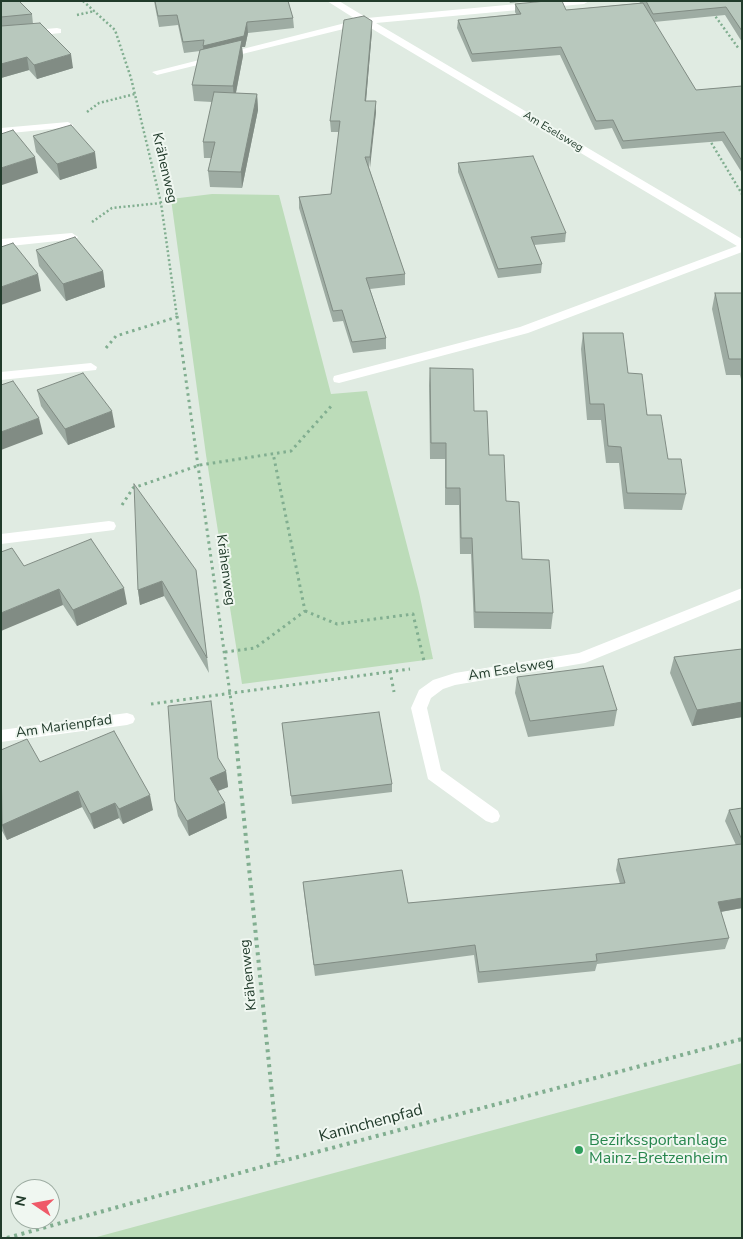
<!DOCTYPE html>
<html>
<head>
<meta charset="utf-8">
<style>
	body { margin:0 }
	#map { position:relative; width:743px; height:1239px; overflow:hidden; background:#e0ebe2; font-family:"Nunito Sans",sans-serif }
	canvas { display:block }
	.frame { position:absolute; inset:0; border:2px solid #213b2b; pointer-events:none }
	.north { position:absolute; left:10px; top:1179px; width:50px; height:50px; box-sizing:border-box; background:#f0f7f1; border:1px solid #9daca2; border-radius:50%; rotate:282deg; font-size:14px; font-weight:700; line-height:20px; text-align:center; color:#213b2b }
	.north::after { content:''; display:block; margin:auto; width:18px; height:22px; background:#ef5a69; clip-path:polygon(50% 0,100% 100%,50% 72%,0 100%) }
</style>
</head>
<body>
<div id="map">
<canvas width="743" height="1239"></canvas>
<div class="frame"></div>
<div class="north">N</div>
</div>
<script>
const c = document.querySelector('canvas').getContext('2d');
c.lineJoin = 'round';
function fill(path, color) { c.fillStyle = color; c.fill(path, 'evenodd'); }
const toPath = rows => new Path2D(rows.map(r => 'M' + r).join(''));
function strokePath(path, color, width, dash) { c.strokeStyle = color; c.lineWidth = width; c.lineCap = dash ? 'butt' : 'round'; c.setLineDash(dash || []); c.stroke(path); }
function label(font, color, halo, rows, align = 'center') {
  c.font = font + ' "Nunito Sans",sans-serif'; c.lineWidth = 4; c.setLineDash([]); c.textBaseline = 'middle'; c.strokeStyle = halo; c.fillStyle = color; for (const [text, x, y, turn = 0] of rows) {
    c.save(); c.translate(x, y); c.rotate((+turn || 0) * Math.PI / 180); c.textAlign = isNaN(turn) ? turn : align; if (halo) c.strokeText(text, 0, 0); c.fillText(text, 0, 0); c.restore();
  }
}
const green = toPath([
	[212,194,279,195,331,394,367,391,419,592,433,659,242,684,206,455,171,199],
	[742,1063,742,1238,93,1238]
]);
const pathFar2 = toPath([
	[83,1,115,30,131,78,161,203,177,317],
	[713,13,739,49],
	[77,15,95,11],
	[87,112,99,103,135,94],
	[709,139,742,194],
	[92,222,112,208,161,203]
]);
const pathFar1 = toPath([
	[177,316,234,722],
	[106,348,116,336,177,317],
	[122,505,133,488,200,465,291,451,333,404],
	[305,611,337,624,413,614,424,661],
	[225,652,255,648,305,611,273,453],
	[390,671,394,692],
	[151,704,410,669]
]);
const path = toPath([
	[234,721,279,1162],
	[7,1238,279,1162,742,1039]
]);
const street = toPath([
	[327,1,339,1,367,18,549,1,589,1,584,4,376,23,742,239,742,252,528,333,339,383,334,382,333,379,334,376,520,327,737,246,364,24,157,75,152,72,357,20,327,1],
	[57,28,61,29,61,33,1,39,1,33,57,28],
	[68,122,73,125,72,127,1,134,1,128,68,122],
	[72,233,78,237,76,239,1,247,1,239,72,233],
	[91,363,97,367,96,370,1,380,1,372,91,363],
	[109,521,114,522,116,526,114,530,1,544,1,534,109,521],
	[742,588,742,599,585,663,455,685,443,689,431,698,427,708,441,770,498,811,500,816,498,821,492,823,486,821,428,779,411,708,419,690,433,680,455,673,579,653,742,588],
	[127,713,133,715,135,719,133,723,127,725,1,742,1,730,127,713]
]);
const wall = toPath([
	[1,1,32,14,33,24,73,68,37,79,29,70,1,78],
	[154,1,288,1,293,18,294,28,248,33,245,47,242,47,243,56,236,93,257,94,258,110,242,188,210,187,208,171,211,158,204,158,203,142,212,102,194,101,192,85,200,51,184,53,178,25,159,27],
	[387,1,401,1,388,2],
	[509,1,529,1,510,3],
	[639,1,742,1,742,42,725,15,654,22,696,90,742,86,742,173,722,141,622,149,612,128,595,130,560,55,472,62,457,28,458,20,516,14,515,12,515,4,566,10,640,3],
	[372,31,366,101,376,112,369,168,405,274,405,285,370,289,386,338,386,349,353,353,343,321,333,322,299,208,299,197,331,194,339,132,331,132,330,121],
	[33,136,97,168,60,180,36,152],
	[458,163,566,233,565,242,534,245,542,264,541,273,498,278,458,172],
	[36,250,103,271,105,287,66,301,39,266],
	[715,293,742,293,742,383,740,375,726,375,712,309],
	[583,333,628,373,668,459,686,494,682,510,624,509,619,463,606,463,601,420,587,420,581,349],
	[430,368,474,411,489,455,506,501,522,559,553,613,551,629,474,628,471,554,460,554,459,505,445,505,445,459,430,459,429,385],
	[37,390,115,427,68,445,41,406],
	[24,566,127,604,77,626,63,605],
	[196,570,209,673,164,596,140,605,138,590],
	[742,649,742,717,692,726,670,673,674,657],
	[517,677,617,710,614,726,528,737,515,693],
	[282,723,392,784,392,792,292,804],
	[1,750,40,762,153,810,123,824,119,818,94,829,82,807,7,840,1,829],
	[218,759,226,771,228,787,218,791,227,818,189,836,178,816,175,801],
	[742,808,742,908,721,912,729,938,725,949,597,964,595,971,478,983,474,955,315,976,304,893,303,882,408,903,620,884,616,870,618,859,736,845,725,821,729,810]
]);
const shadedWall = toPath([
	[372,21,372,31,365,112,365,101],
	[247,22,248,33,245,47,242,47,243,56,234,102,233,86,204,57,203,46],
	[71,54,73,68,37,79,34,65],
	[27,57,29,70,1,78,1,64],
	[257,94,258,110,242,188,241,172],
	[376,101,376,112,370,168,370,157],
	[95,152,97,168,60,180,57,164],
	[35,157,38,173,2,185,1,168],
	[103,271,105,287,66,301,63,284],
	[38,274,41,291,1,305,1,287],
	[112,411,115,427,68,445,65,429],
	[39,418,43,434,1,450,1,432],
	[162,581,164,596,140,605,138,590],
	[124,588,127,604,77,626,73,610],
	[59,589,63,605,1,631,1,613],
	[742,702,742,717,692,726,697,710],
	[226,771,228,787,212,793,210,778],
	[78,791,82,807,7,840,2,825],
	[150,795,153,810,123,824,119,809],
	[115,803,119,818,94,829,90,814],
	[225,803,227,818,189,836,187,821],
	[742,898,742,908,714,913,718,902]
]);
const building = toPath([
	[1,1,19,1,32,14,1,17,1,1],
	[155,1,288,1,293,18,247,22,244,36,203,46,204,40,183,42,177,15,158,16,155,1],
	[546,1,562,1,566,10,643,3,696,90,742,86,742,161,724,132,623,141,613,120,596,121,561,47,472,54,458,20,521,14,515,4,546,1],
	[646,1,742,1,742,31,726,7,653,14,646,1],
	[364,16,372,21,365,101,376,101,370,157,365,157,405,274,366,278,386,338,352,342,342,310,333,311,299,197,331,194,340,121,330,121,344,20,364,16],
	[40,23,71,54,34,65,27,57,1,64,1,26,40,23],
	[242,40,233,86,192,85,200,50,242,40],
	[214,92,257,94,241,172,208,171,215,142,203,142,214,92],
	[71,125,95,152,57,164,33,136,71,125],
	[13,130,35,157,1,168,1,134,13,130],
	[533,156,566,233,531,237,542,264,498,269,458,163,533,156],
	[75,237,103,271,63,284,36,250,75,237],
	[13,243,38,274,1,287,1,247,13,243],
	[715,293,742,293,742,359,729,359,715,293],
	[583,333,623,333,628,373,642,374,647,415,661,415,668,459,681,459,686,494,627,493,621,447,608,446,604,404,590,404,583,333],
	[430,368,473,369,474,411,487,411,489,455,504,455,506,501,519,502,522,559,549,560,553,613,475,612,472,538,461,538,460,488,446,488,446,443,431,443,430,368],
	[83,373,112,411,65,429,37,390,83,373],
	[13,381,39,418,1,432,1,385,13,381],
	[134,484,196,570,207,658,162,581,138,590,134,484],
	[91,539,124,588,73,610,59,589,1,613,1,552,12,548,24,566,91,539],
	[742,649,742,702,697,710,674,657,742,649],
	[603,666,617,710,530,721,517,677,603,666],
	[211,701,218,758,226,771,210,778,225,803,187,821,175,801,168,706,211,701],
	[379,712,392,784,291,796,282,723,379,712],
	[114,731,150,795,119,809,115,803,90,814,78,791,2,825,1,750,27,739,40,762,114,731],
	[742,808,742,840,729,810,742,808],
	[742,844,742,898,718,902,729,938,596,954,597,961,479,972,475,945,314,965,303,882,402,870,408,903,625,883,618,859,742,844]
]);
const markers = [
	[579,1150,5,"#2e9e5b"]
];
const farStreetnames = [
	["Am Eselsweg",553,132,31]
];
const streetNames = [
	["Krähenweg",164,168,77],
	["Krähenweg",225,570,82],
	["Am Eselsweg",511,670,-9],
	["Am Marienpfad",64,727,-8],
	["Krähenweg",249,975,-96]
];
const nearStreetnames = [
	["Kaninchenpfad",371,1124,-15]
];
const nearLeisurenames = [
	["Bezirkssportanlage",589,1141],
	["Mainz-Bretzenheim",589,1159]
];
fill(green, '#bcdcb9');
strokePath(pathFar2, '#81ae90', 2.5, [2, 2.5]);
strokePath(pathFar1, '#81ae90', 3, [2.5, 4]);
strokePath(path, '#81ae90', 4, [3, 4.5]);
fill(street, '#fff');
fill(wall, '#9eaca3');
fill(shadedWall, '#818c84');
fill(building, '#b8c8bd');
strokePath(building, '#818c84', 1);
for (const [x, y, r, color] of markers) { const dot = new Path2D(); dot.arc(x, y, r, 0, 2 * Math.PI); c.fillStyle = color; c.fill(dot); strokePath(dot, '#f0f7f1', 2); }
label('11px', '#213b2b', '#f0f7f1', farStreetnames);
label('14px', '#213b2b', '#f0f7f1', streetNames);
label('16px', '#213b2b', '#f0f7f1', nearStreetnames);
label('16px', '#27864d', '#f0f7f1', nearLeisurenames, 'left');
</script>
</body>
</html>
